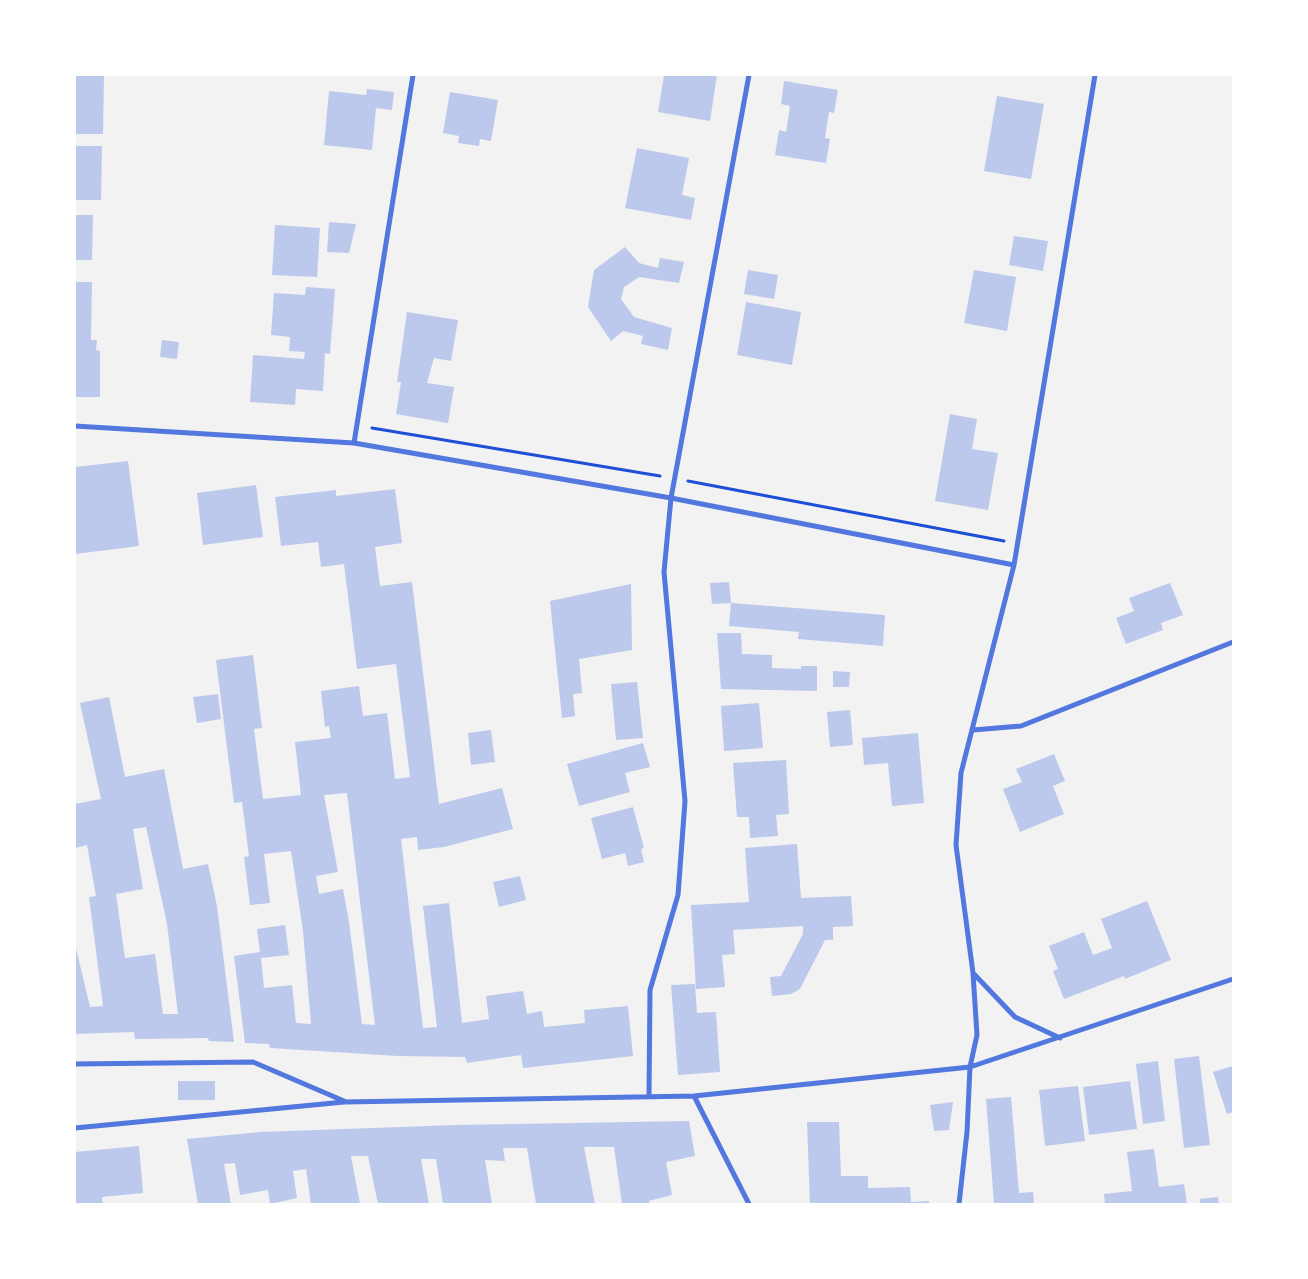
<!DOCTYPE html>
<html>
<head>
<meta charset="utf-8">
<style>
	body { margin:0 }
	#map { position:relative; width:1308px; height:1279px; overflow:hidden; background:#f2f2f2; font-family:Karla,sans-serif }
	canvas { display:block }
	.frame { position:absolute; inset:0; border:76px solid #fff; pointer-events:none }
</style>
</head>
<body>
<div id="map">
<canvas width="1308" height="1279"></canvas>
<div class="frame"></div>
</div>
<script>
const c = document.querySelector('canvas').getContext('2d');
c.lineJoin = 'round';
function fill(path, color) { c.fillStyle = color; c.fill(path, 'evenodd'); }
const toPath = rows => new Path2D(rows.map(r => 'M' + r).join(''));
function strokePath(path, color, width, dash) { c.strokeStyle = color; c.lineWidth = width; c.lineCap = dash ? 'butt' : 'round'; c.setLineDash(dash || []); c.stroke(path); }
const building = toPath([
	[75,75,104,75,103,134,75,134],
	[664,75,717,75,710,121,658,112],
	[784,81,838,90,834,113,829,112,825,138,830,139,826,163,775,155,779,130,786,132,790,106,781,104],
	[367,89,394,92,392,110,376,108,372,150,324,145,329,91,366,95],
	[450,92,498,100,491,141,480,139,479,146,458,143,459,136,443,133],
	[997,96,1044,104,1031,179,984,171],
	[75,146,102,146,101,200,75,200],
	[637,148,689,158,682,195,695,198,691,220,625,208],
	[75,215,93,215,92,260,75,260],
	[329,222,356,224,349,253,327,252],
	[275,225,320,228,317,277,272,275],
	[1014,236,1048,241,1043,271,1009,265],
	[625,247,639,263,658,268,660,258,684,262,679,283,639,277,624,287,621,299,634,317,672,328,668,350,641,344,643,336,623,331,611,341,588,307,594,270],
	[748,270,778,275,774,299,744,294],
	[974,270,1016,277,1007,331,964,323],
	[75,282,92,282,91,340,97,340,96,350,100,351,100,397,75,397],
	[306,287,335,289,330,354,325,353,323,391,296,389,295,405,250,402,253,355,304,359,305,352,289,351,290,337,271,335,274,293,305,295],
	[746,302,801,312,792,365,737,355],
	[407,312,458,320,451,361,434,358,427,383,454,387,448,423,396,414,401,382,397,382],
	[162,340,179,342,177,359,160,357],
	[950,414,977,419,972,449,998,453,988,510,935,501],
	[128,461,139,546,75,554,75,467],
	[256,485,263,537,203,545,197,493],
	[395,489,402,543,375,547,380,586,412,582,439,804,502,788,513,829,444,847,418,850,417,837,401,839,423,1028,437,1027,423,906,449,903,462,1023,489,1019,486,996,523,991,527,1014,542,1011,544,1027,585,1023,584,1010,628,1006,633,1056,523,1068,521,1055,467,1063,465,1057,398,1056,270,1048,269,1044,245,1043,234,956,260,952,257,929,285,925,289,955,261,958,264,988,292,985,296,1023,311,1024,303,931,291,851,264,854,270,903,250,905,244,857,249,856,242,802,234,803,216,660,253,655,262,728,254,729,263,799,301,795,295,742,331,738,329,726,325,727,321,691,359,686,363,716,387,713,395,779,410,777,396,664,357,669,344,564,321,567,318,542,281,546,275,497,336,490,336,496],
	[347,793,358,885,375,1025,362,1024,349,922,343,889,319,894,316,876,338,872,324,795],
	[729,582,731,603,712,604,710,583],
	[1170,583,1183,615,1161,623,1163,630,1126,644,1116,618,1134,611,1129,598],
	[631,584,632,650,579,659,582,693,573,694,575,716,562,718,550,601],
	[731,603,885,615,883,646,798,639,799,632,729,626],
	[717,633,741,633,742,654,772,655,772,668,801,669,801,666,817,666,817,691,721,689],
	[833,671,850,672,849,687,833,687],
	[637,682,643,738,616,740,611,684],
	[218,694,221,719,197,723,193,697],
	[109,697,125,777,164,769,183,869,208,864,217,906,234,1042,209,1041,208,1038,135,1039,134,1032,75,1034,75,944,90,1007,103,1006,89,897,96,896,87,845,75,848,75,804,101,799,80,703],
	[146,827,167,924,178,1014,163,1014,155,954,125,958,116,894,143,889,133,829],
	[759,703,763,748,724,751,721,706],
	[850,710,853,745,830,747,827,712],
	[491,730,495,762,471,765,468,733],
	[918,733,924,803,892,806,888,763,864,765,862,738],
	[643,743,650,767,625,773,630,792,579,806,567,764],
	[1054,754,1065,781,1053,786,1064,814,1020,832,1003,789,1022,782,1016,769],
	[786,760,789,814,776,815,778,836,750,838,749,817,737,817,733,763],
	[633,807,644,848,641,849,644,862,628,866,625,853,602,859,591,818],
	[797,844,801,898,851,896,853,926,833,927,833,940,825,940,800,989,791,994,772,996,770,977,781,976,803,934,803,926,733,930,735,954,722,955,725,987,696,989,691,905,749,902,745,848],
	[520,876,526,900,499,907,493,882],
	[1147,901,1171,960,1125,979,1124,976,1064,999,1053,971,1058,969,1049,946,1084,932,1093,955,1112,948,1101,919],
	[695,984,697,1013,716,1012,720,1072,678,1075,671,985],
	[1199,1056,1210,1145,1184,1148,1174,1059],
	[1158,1061,1165,1121,1143,1124,1136,1064],
	[1233,1066,1233,1112,1227,1114,1213,1072],
	[178,1081,215,1081,215,1100,178,1100],
	[1130,1081,1137,1129,1089,1135,1083,1087],
	[1078,1086,1085,1141,1045,1146,1039,1090],
	[1011,1097,1019,1193,1033,1192,1034,1204,994,1204,986,1099],
	[953,1102,949,1130,934,1131,930,1105],
	[689,1121,695,1156,666,1162,672,1195,649,1201,650,1204,622,1204,614,1147,584,1147,595,1204,536,1204,527,1148,503,1148,505,1161,485,1160,492,1204,443,1204,436,1159,421,1159,429,1204,378,1204,368,1156,351,1156,360,1204,311,1204,306,1169,293,1171,297,1198,270,1204,268,1190,240,1195,235,1163,224,1164,231,1204,198,1204,187,1139,260,1132,456,1125],
	[807,1122,839,1122,841,1176,868,1176,868,1188,910,1187,911,1202,929,1201,929,1204,810,1204],
	[139,1146,143,1193,102,1197,103,1204,75,1204,75,1152],
	[1154,1149,1159,1187,1184,1184,1187,1204,1105,1204,1104,1194,1132,1191,1127,1152],
	[1218,1197,1219,1204,1200,1204,1200,1199]
]);
const path = toPath([
	[372,428,660,476],
	[688,481,1004,541]
]);
const minor = toPath([
	[75,426,354,443,671,498,1014,565],
	[354,443,413,75],
	[973,730,1021,726,1233,642],
	[973,973,1015,1017,1060,1038],
	[75,1064,253,1062,344,1101],
	[649,1096,650,990,678,895,685,801,664,572,671,498,749,75],
	[694,1096,749,1204],
	[75,1128,344,1102,694,1096,970,1067,1233,979],
	[959,1204,967,1132,970,1067,977,1035,973,973,956,845,961,773,1014,565,1095,75]
]);
fill(building, '#bdc9ec');
strokePath(path, '#1d4ed8', 3);
strokePath(minor, '#5277de', 5);
</script>
</body>
</html>
